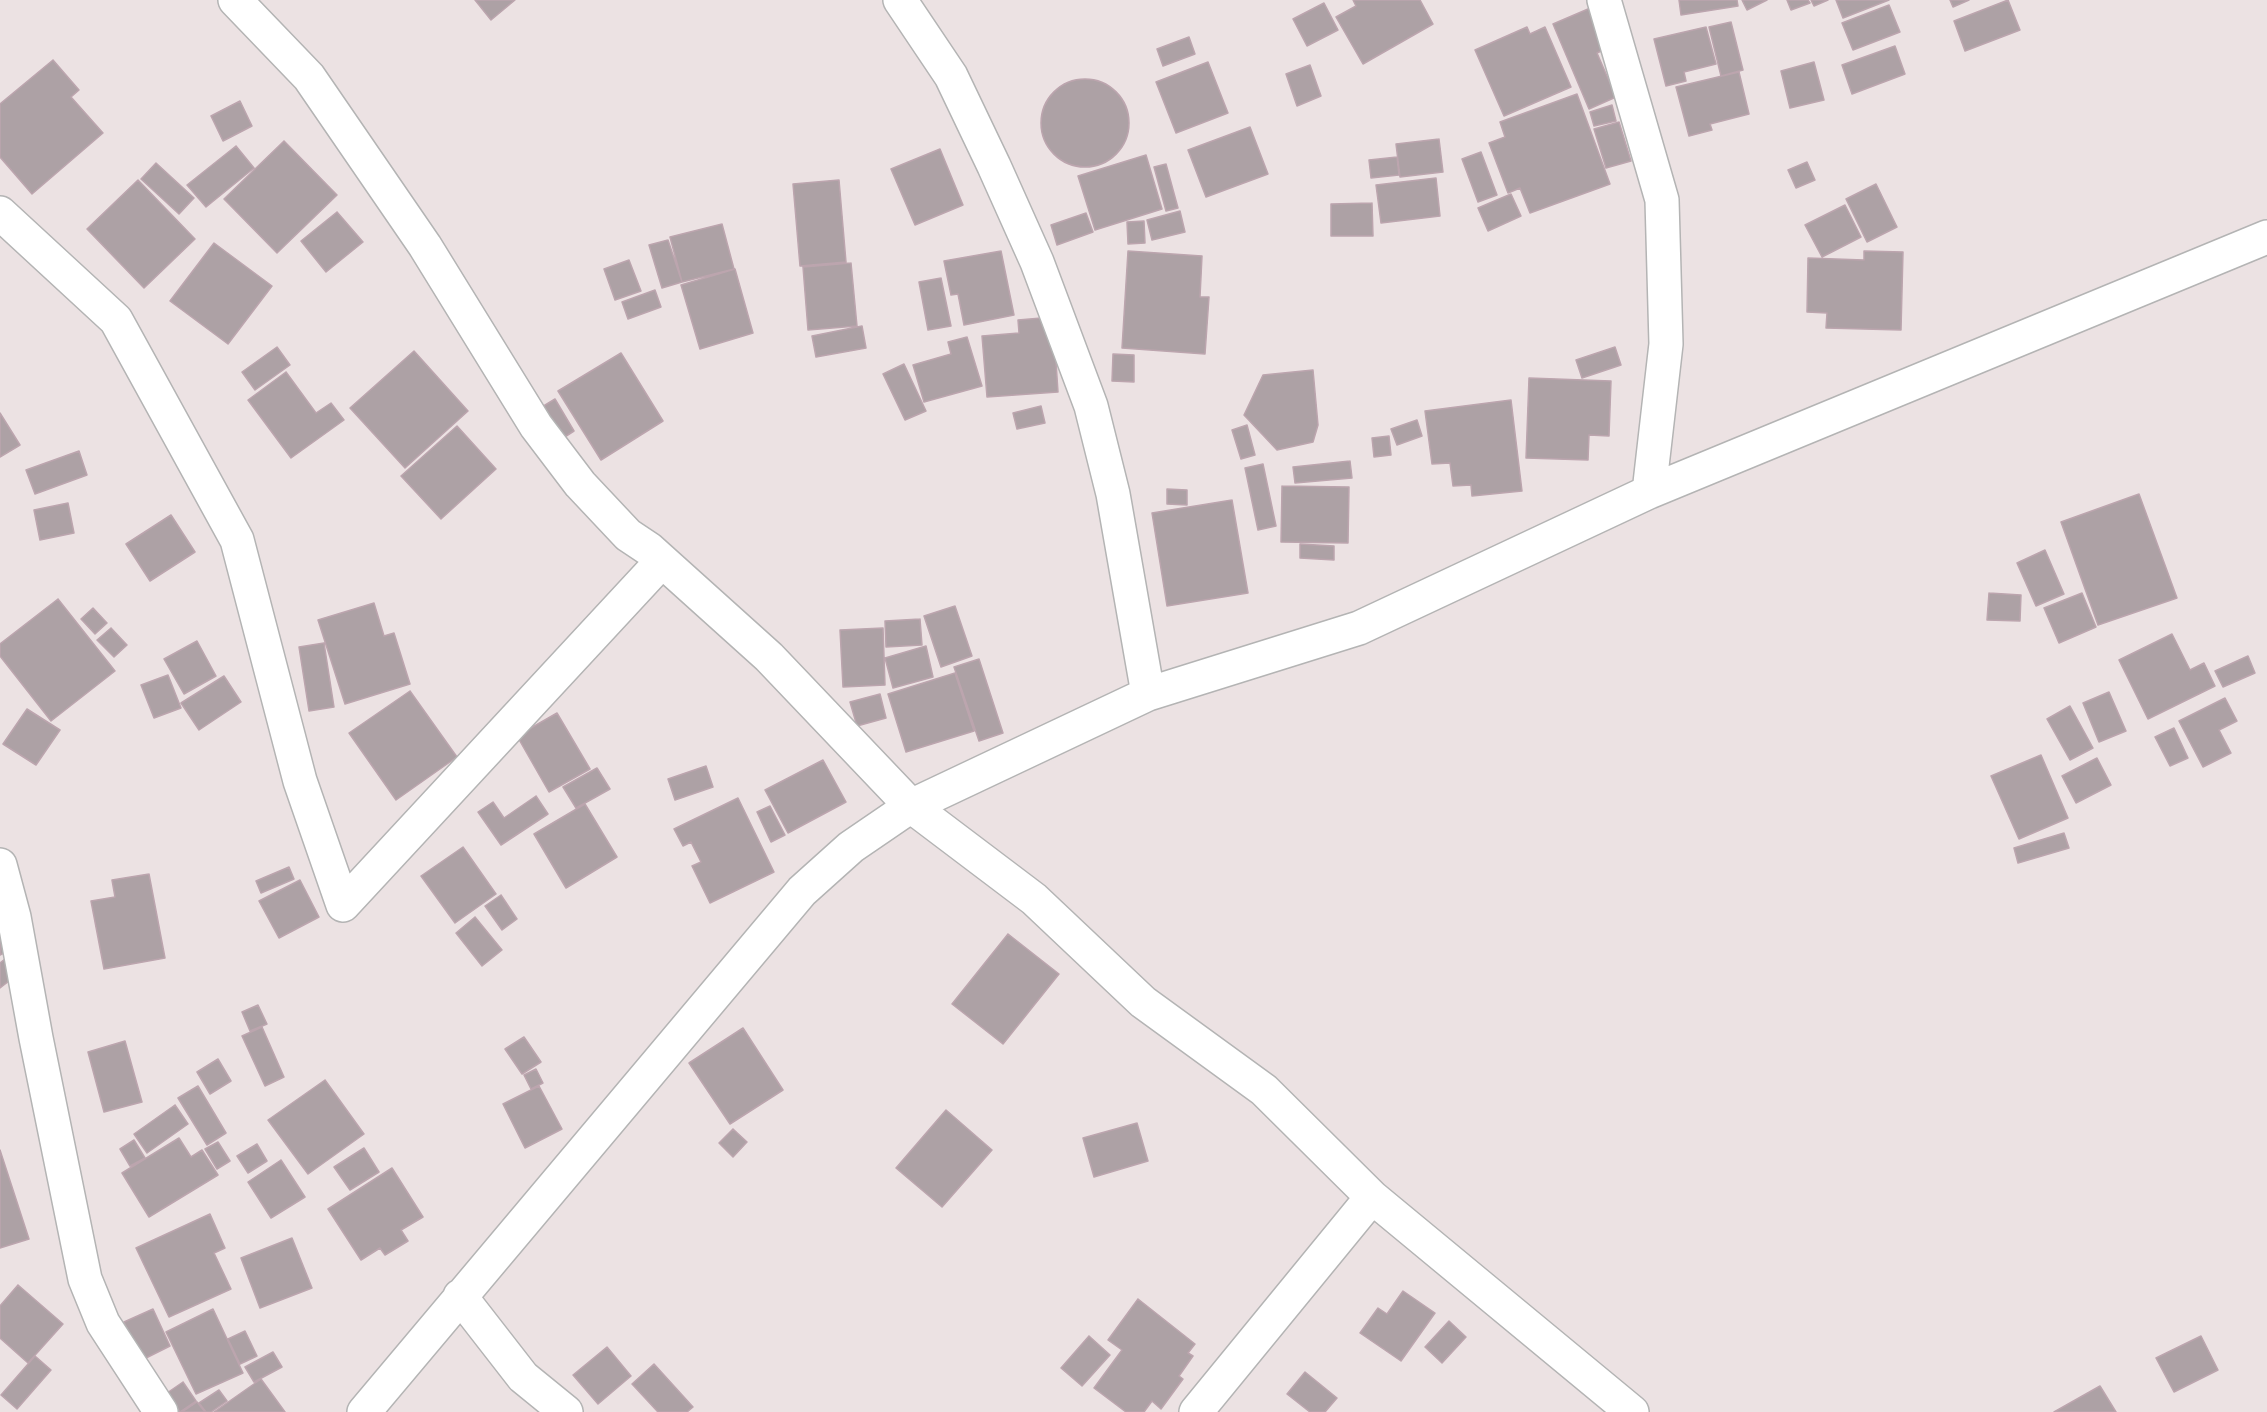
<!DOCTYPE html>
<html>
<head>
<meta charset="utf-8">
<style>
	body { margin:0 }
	canvas { display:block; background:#ece2e3 }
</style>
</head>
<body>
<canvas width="2267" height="1412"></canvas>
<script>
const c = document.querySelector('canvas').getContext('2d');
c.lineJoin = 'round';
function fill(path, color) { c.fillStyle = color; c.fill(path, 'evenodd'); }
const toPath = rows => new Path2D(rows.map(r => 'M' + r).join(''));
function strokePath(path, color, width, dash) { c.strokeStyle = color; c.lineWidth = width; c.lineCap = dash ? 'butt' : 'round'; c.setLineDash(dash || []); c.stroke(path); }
const building = toPath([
	[475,0,515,0,491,20,475,0],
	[1353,0,1420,0,1433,24,1363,64,1336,17,1356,6,1353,0],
	[1679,0,1737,0,1738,6,1681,15,1679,0],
	[1742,0,1767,0,1747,10,1742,0],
	[1787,0,1808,0,1810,3,1791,10,1787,0],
	[1811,0,1828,0,1814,6,1811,0],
	[1836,0,1889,0,1843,18,1836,0],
	[1950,0,1969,0,1953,7,1950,0],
	[2008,0,2020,30,1965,51,1954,21,2008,0],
	[1324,3,1338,30,1307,46,1293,19,1324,3],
	[1889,5,1900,32,1853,50,1842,23,1889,5],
	[1595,6,1612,46,1597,53,1616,97,1589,109,1553,24,1595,6],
	[1731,22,1743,70,1721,76,1709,27,1731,22],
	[1527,27,1530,34,1545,27,1571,87,1504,116,1475,50,1527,27],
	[1706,27,1716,64,1684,72,1686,81,1666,86,1654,39,1706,27],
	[1189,37,1195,54,1163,66,1157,49,1189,37],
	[1895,46,1905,74,1852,94,1842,65,1895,46],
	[53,60,79,90,71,97,103,133,32,194,0,157,0,104,53,60],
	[1208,62,1228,113,1176,133,1156,82,1208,62],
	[1814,62,1824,100,1790,108,1781,71,1814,62],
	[1310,65,1321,96,1297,106,1286,74,1310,65],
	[1739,72,1749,114,1710,124,1712,130,1689,136,1676,87,1739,72],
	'1041 123a44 44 0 1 1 88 0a44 44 0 1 1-88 0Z',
	[1577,94,1610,184,1530,213,1520,188,1508,193,1489,143,1505,137,1500,122,1577,94],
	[240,101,252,126,223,141,211,116,240,101],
	[1612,105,1616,121,1594,126,1590,112,1612,105],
	[1619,122,1631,161,1606,168,1594,129,1619,122],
	[1250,127,1268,174,1206,197,1188,150,1250,127],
	[1439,139,1443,172,1400,177,1396,144,1439,139],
	[284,141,337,195,277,253,224,199,284,141],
	[236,146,254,168,206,207,187,185,236,146],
	[940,149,963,205,915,225,891,169,940,149],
	[1481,152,1497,195,1478,202,1462,159,1481,152],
	[1146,155,1162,209,1095,230,1078,176,1146,155],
	[1397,157,1399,175,1371,178,1369,160,1397,157],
	[1807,162,1815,180,1796,188,1788,170,1807,162],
	[156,163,194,198,179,214,141,179,156,163],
	[1166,164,1178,208,1166,211,1154,167,1166,164],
	[1436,178,1440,216,1381,223,1376,185,1436,178],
	[138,180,195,239,144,288,87,229,138,180],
	[839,180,846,262,800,266,793,184,839,180],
	[1876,184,1897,227,1867,242,1846,199,1876,184],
	[1511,194,1521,216,1488,231,1478,208,1511,194],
	[1372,203,1373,236,1331,236,1331,204,1372,203],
	[1845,205,1861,237,1822,257,1805,225,1845,205],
	[1180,211,1185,232,1152,240,1147,220,1180,211],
	[337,212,363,242,326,272,301,241,337,212],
	[1086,213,1093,232,1057,245,1051,225,1086,213],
	[1144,221,1145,243,1128,244,1127,222,1144,221],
	[722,224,734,269,682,282,670,237,722,224],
	[668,240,682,282,662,288,649,245,668,240],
	[214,243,272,286,228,344,170,301,214,243],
	[1001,251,1014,315,964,325,958,294,951,295,944,261,1001,251],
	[1128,251,1202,256,1200,297,1209,297,1205,354,1122,348,1128,251],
	[1864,251,1903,252,1901,330,1826,328,1827,313,1807,312,1808,258,1864,260,1864,251],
	[629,260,641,291,615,300,604,269,629,260],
	[851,263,857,326,808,330,803,267,851,263],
	[735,269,753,333,700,349,681,285,735,269],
	[941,278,951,326,928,330,919,282,941,278],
	[655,290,661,307,628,319,622,302,655,290],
	[1053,317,1058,392,987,397,982,336,1019,333,1018,320,1053,317],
	[862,326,866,348,816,357,812,336,862,326],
	[967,337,982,386,924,402,913,365,951,354,948,342,967,337],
	[277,347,290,365,255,390,242,372,277,347],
	[1615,347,1621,365,1582,378,1576,360,1615,347],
	[414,351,468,411,405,468,350,408,414,351],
	[621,353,663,421,601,460,558,391,621,353],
	[1113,354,1134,355,1134,382,1112,381,1113,354],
	[904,364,926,411,905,420,883,374,904,364],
	[1313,370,1318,425,1313,442,1277,450,1244,415,1263,375,1313,370],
	[286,372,316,413,331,403,344,420,291,458,248,400,286,372],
	[1529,378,1611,381,1609,436,1589,435,1588,460,1526,458,1529,378],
	[555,399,574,431,557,442,537,410,555,399],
	[1511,400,1522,491,1472,496,1471,485,1453,486,1450,463,1432,464,1425,411,1511,400],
	[1041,406,1045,423,1017,429,1013,413,1041,406],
	[0,413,20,445,0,457,0,413],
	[1417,420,1422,436,1397,445,1391,429,1417,420],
	[1247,425,1255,455,1241,459,1232,430,1247,425],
	[457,426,496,469,441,519,401,476,457,426],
	[1389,436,1391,455,1374,457,1372,438,1389,436],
	[79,451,87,475,35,494,26,470,79,451],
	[1350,461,1352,478,1295,483,1293,467,1350,461],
	[1263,464,1276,526,1258,530,1245,468,1263,464],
	[1282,486,1349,487,1348,543,1281,542,1282,486],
	[1167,489,1187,490,1187,505,1167,504,1167,489],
	[2139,494,2177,598,2098,625,2061,522,2139,494],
	[1232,500,1248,593,1167,606,1152,513,1232,500],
	[68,503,74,533,40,540,34,510,68,503],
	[171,515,195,552,150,581,126,544,171,515],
	[1300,544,1334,546,1334,560,1300,558,1300,544],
	[2045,550,2064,594,2036,606,2017,563,2045,550],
	[1989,593,2021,595,2020,621,1987,620,1989,593],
	[2082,593,2096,627,2059,643,2044,608,2082,593],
	[58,599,115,671,51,721,0,656,0,644,58,599],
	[374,603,384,636,394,633,410,684,345,704,318,620,374,603],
	[955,606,972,656,941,667,924,616,955,606],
	[93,608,107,623,95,634,81,619,93,608],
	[920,619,922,645,886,647,885,621,920,619],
	[111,628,127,645,114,657,97,640,111,628],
	[883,628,885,685,843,687,840,630,883,628],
	[2172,634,2190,670,2204,663,2215,686,2148,719,2119,660,2172,634],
	[197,641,216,676,184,694,164,659,197,641],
	[324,643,334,707,309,711,299,647,324,643],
	[926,646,933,677,893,688,885,658,926,646],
	[2248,656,2255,673,2223,687,2215,671,2248,656],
	[979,659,1003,733,979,741,954,667,979,659],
	[955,673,974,731,906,752,888,694,955,673],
	[168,675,181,708,154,718,141,685,168,675],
	[224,676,241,702,199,730,181,703,224,676],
	[410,691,457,757,396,800,349,733,410,691],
	[2109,692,2126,731,2099,742,2083,703,2109,692],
	[880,694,886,718,857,726,850,702,880,694],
	[2225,698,2237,721,2219,730,2231,753,2203,767,2179,721,2225,698],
	[2070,706,2093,748,2070,760,2047,719,2070,706],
	[27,709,60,730,36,765,3,744,27,709],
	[557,713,590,769,549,792,517,736,557,713],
	[2174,728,2188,758,2170,766,2155,737,2174,728],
	[2041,755,2068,818,2019,839,1991,776,2041,755],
	[2097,758,2111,785,2076,803,2062,776,2097,758],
	[823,760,846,802,788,833,765,790,823,760],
	[706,766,713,787,675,800,668,779,706,766],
	[597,768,610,789,576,808,563,787,597,768],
	[536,796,548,814,501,845,478,812,493,802,504,818,536,796],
	[738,798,774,872,710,903,692,866,701,862,691,842,683,846,674,829,738,798],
	[585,804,617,857,566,888,534,834,585,804],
	[770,806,785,835,771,842,757,812,770,806],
	[2064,833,2069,848,2018,863,2014,848,2064,833],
	[463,847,496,894,455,923,421,876,463,847],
	[289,867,294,879,261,893,256,881,289,867],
	[149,874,165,958,104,969,91,901,115,897,112,880,149,874],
	[300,880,319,917,279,938,259,901,300,880],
	[501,895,517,919,502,930,485,906,501,895],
	[475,917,502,950,482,966,456,933,475,917],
	[0,929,15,947,0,955,0,929],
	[1008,934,1059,974,1003,1044,952,1004,1008,934],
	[5,959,18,974,0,988,0,963,5,959],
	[258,1005,267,1024,250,1031,242,1012,258,1005],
	[262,1027,284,1077,265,1086,242,1036,262,1027],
	[743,1028,783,1090,730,1124,689,1063,743,1028],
	[524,1037,541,1062,522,1074,505,1049,524,1037],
	[125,1041,142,1102,104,1112,88,1052,125,1041],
	[218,1059,231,1081,210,1094,197,1072,218,1059],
	[536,1069,543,1083,531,1089,524,1075,536,1069],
	[325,1080,364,1134,308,1174,268,1120,325,1080],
	[198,1086,226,1133,207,1145,178,1098,198,1086],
	[539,1086,562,1129,525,1148,503,1104,539,1086],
	[175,1105,188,1124,147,1153,134,1134,175,1105],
	[946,1110,992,1150,942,1207,896,1168,946,1110],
	[1137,1123,1148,1161,1094,1177,1083,1138,1137,1123],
	[733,1129,747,1142,733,1157,719,1143,733,1129],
	[179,1138,191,1157,202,1150,218,1175,149,1217,122,1173,179,1138],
	[134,1140,145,1158,130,1166,120,1149,134,1140],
	[218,1142,230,1161,217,1169,205,1149,218,1142],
	[257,1144,267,1161,248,1173,237,1156,257,1144],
	[364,1148,379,1172,350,1190,334,1167,364,1148],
	[0,1150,29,1239,0,1248,0,1150],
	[281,1160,305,1197,271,1218,248,1182,281,1160],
	[392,1168,423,1217,401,1230,408,1241,385,1255,380,1248,361,1260,328,1209,392,1168],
	[210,1214,225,1248,214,1253,231,1289,169,1317,136,1248,210,1214],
	[292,1238,312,1288,260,1308,241,1258,292,1238],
	[18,1285,63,1324,28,1363,0,1338,0,1306,18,1285],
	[1403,1291,1435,1313,1401,1361,1360,1333,1378,1308,1387,1314,1403,1291],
	[1138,1299,1195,1344,1188,1353,1193,1356,1179,1376,1183,1379,1161,1409,1152,1401,1144,1412,1126,1412,1094,1388,1122,1350,1108,1340,1138,1299],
	[153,1309,170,1346,142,1360,124,1322,153,1309],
	[213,1309,243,1373,196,1394,166,1332,213,1309],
	[1449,1321,1466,1337,1442,1363,1425,1347,1449,1321],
	[245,1331,257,1356,240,1364,228,1339,245,1331],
	[1089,1336,1110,1355,1082,1386,1061,1368,1089,1336],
	[2201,1336,2218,1370,2174,1392,2156,1358,2201,1336],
	[607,1347,631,1376,598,1404,573,1375,607,1347],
	[273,1352,282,1367,254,1382,245,1367,273,1352],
	[35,1356,51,1370,17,1409,1,1395,35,1356],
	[654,1364,693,1407,687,1412,658,1412,632,1384,654,1364],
	[1305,1372,1337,1398,1325,1412,1310,1412,1287,1394,1305,1372],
	[261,1379,285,1412,214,1412,261,1379],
	[183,1382,196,1401,180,1412,167,1393,183,1382],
	[2100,1386,2116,1412,2054,1412,2100,1386],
	[219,1390,227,1401,211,1412,206,1412,199,1403,219,1390],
	[197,1402,205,1412,182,1412,197,1402]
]);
const minor = toPath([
	[235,0,309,77,425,246,536,426,580,484,628,535,649,549,769,657,911,806,1034,899,1143,1002,1264,1090,1372,1197,1196,1412],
	[900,0,951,76,994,166,1037,262,1091,406,1113,494,1148,694],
	[1604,0,1662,200,1666,344,1649,492],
	[0,213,116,320,237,540,300,781,343,905,662,561],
	[0,865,14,917,36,1038,85,1279,103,1323,161,1412],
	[1372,1197,1632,1412],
	[460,1296,523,1377,566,1412],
	[364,1412,802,891,851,847,911,806,1148,694,1359,628,1649,492,2267,237]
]);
fill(building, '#ada1a5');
strokePath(building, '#bca5ae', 1.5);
strokePath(minor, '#b4b4b4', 36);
strokePath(minor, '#fff', 33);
</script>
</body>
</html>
